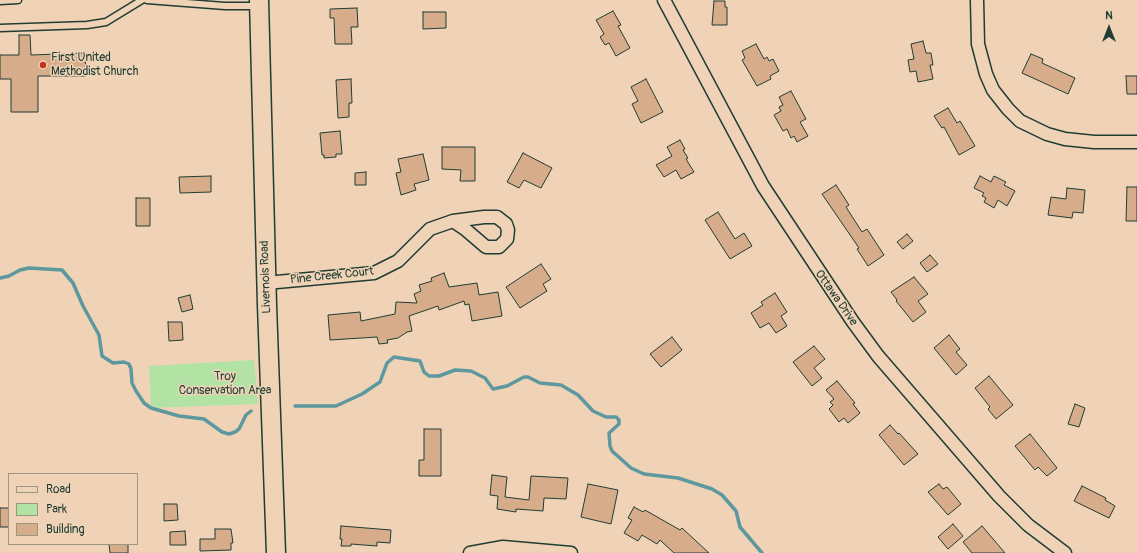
<!DOCTYPE html>
<html>
<head>
<meta charset="utf-8">
<style>
	body { margin:0 }
	#map { position:relative; width:1137px; height:553px; overflow:hidden; background:#f0d3b6; font-family:Pangolin,sans-serif }
	canvas { display:block }
	.legend { position:absolute; left:8px; top:473px; width:130px; height:72px; box-sizing:border-box; background:#f0d3b6; border:1px solid #9c9782; margin:0; padding:5px 7px; list-style:none; font-size:12px; color:#1f3d34 }
	.legend li { display:flex; align-items:center; gap:8px; height:20px }
	.legend b { width:20px; border:1px solid #9c9782 }
	.north { position:absolute; left:1089px; top:8px; width:40px; height:40px; -webkit-text-stroke:3px #f0d3b6; paint-order:stroke; rotate:0deg; font-size:11px; font-weight:700; line-height:16px; text-align:center; color:#1f3d34 }
	.north::after { content:''; display:block; margin:auto; width:14px; height:18px; background:#1f3d34; clip-path:polygon(50% 0,100% 100%,50% 72%,0 100%) }
</style>
</head>
<body>
<div id="map">
<canvas width="1137" height="553"></canvas>
<ul class="legend">
<li><b style="height:5px;background:#f0d3b6"></b>Road</li>
<li><b style="height:11px;background:#b2e3a4"></b>Park</li>
<li><b style="height:11px;background:#d6ac8b"></b>Building</li>
</ul>
<div class="north">N</div>
</div>
<script>
const c = document.querySelector('canvas').getContext('2d');
c.lineJoin = 'round';
function fill(path, color) { c.fillStyle = color; c.fill(path, 'evenodd'); }
const toPath = rows => new Path2D(rows.map(r => 'M' + r).join(''));
function strokePath(path, color, width, dash) { c.strokeStyle = color; c.lineWidth = width; c.lineCap = dash ? 'butt' : 'round'; c.setLineDash(dash || []); c.stroke(path); }
function label(font, color, halo, rows, align = 'center') {
  c.font = font + ' Pangolin,sans-serif'; c.lineWidth = 3; c.setLineDash([]); c.textBaseline = 'middle'; c.strokeStyle = halo; c.fillStyle = color; for (const [text, x, y, turn = 0] of rows) {
    c.save(); c.translate(x, y); c.rotate((+turn || 0) * Math.PI / 180); c.textAlign = isNaN(turn) ? turn : align; if (halo) c.strokeText(text, 0, 0); c.fillText(text, 0, 0); c.restore();
  }
}
const green = toPath([
	[254,360,258,404,151,408,149,366]
]);
const stream = toPath([
	[0,278,9,276,20,270,29,268,62,270,73,283,83,306,99,335,102,356,113,363,124,362,129,364,131,369,132,383,136,391,144,403,151,408,179,416,204,419,222,432,229,434,235,432,239,429,246,415,251,411],
	[295,406,336,406,362,394,380,382,387,363,394,357,420,361,424,372,429,376,439,376,455,370,471,371,485,378,493,389,507,386,524,377,528,377,540,383,561,385,578,395,593,411,606,417,616,417,619,420,619,424,609,433,610,446,612,451,631,468,644,474,678,478,712,489,722,495,736,511,740,527,762,553]
]);
const building = toPath([
	[714,1,725,1,725,7,727,7,727,25,712,25,714,1],
	[357,8,358,27,351,27,352,44,335,44,334,18,330,18,330,9,357,8],
	[613,11,621,25,618,26,630,48,616,56,609,43,605,45,600,37,604,34,596,20,613,11],
	[423,12,446,12,446,28,423,29,423,12],
	[19,35,30,35,31,55,85,53,86,76,38,76,38,112,11,112,11,79,0,79,0,55,19,55,19,35],
	[923,41,926,53,931,53,933,65,930,65,933,79,918,82,916,71,910,72,908,60,914,59,911,44,923,41],
	[756,44,764,59,767,57,769,61,773,59,779,71,770,76,771,79,757,86,742,60,745,58,742,51,756,44],
	[1031,54,1043,59,1042,63,1075,78,1068,94,1022,73,1031,54],
	[1126,76,1137,76,1137,94,1127,94,1126,76],
	[351,79,352,103,349,103,349,117,338,118,336,80,351,79],
	[646,79,663,112,641,123,632,104,638,101,631,87,646,79],
	[791,91,806,119,800,122,808,136,797,142,794,136,791,138,787,129,783,131,774,115,781,111,779,107,783,105,779,97,791,91],
	[948,108,957,123,960,121,975,146,959,155,944,127,942,128,934,116,948,108],
	[340,131,342,154,336,154,336,157,324,158,324,155,322,155,320,133,340,131],
	[680,140,685,149,683,150,688,158,686,159,694,172,681,179,676,170,664,177,656,165,672,156,667,147,680,140],
	[442,147,475,147,475,181,460,181,461,170,442,169,442,147],
	[523,153,552,168,541,188,524,180,519,188,507,182,523,153],
	[423,154,429,180,414,184,416,190,401,195,396,173,401,172,398,159,423,154],
	[366,172,366,185,355,185,355,173,366,172],
	[211,176,211,192,180,193,179,177,211,176],
	[980,176,991,182,994,176,1006,182,1004,185,1015,191,1007,206,998,200,994,208,984,202,986,198,982,196,984,193,974,188,980,176],
	[836,185,849,205,846,207,862,232,867,229,884,255,868,266,857,249,859,248,822,194,836,185],
	[1127,187,1137,187,1137,221,1126,221,1127,187],
	[1067,188,1085,190,1083,213,1073,212,1072,218,1048,215,1051,197,1066,199,1067,188],
	[136,198,150,198,150,226,136,226,136,198],
	[718,212,735,239,744,233,752,246,730,259,705,220,718,212],
	[907,234,913,241,903,249,897,242,907,234],
	[930,255,938,264,927,272,920,263,930,255],
	[541,264,551,279,543,284,547,291,520,308,506,287,541,264],
	[444,273,449,287,477,283,479,295,498,292,502,316,472,321,469,304,465,305,464,301,439,310,438,306,409,316,412,331,407,332,398,338,387,340,388,343,379,344,377,337,330,340,328,315,360,312,361,321,395,314,396,302,417,303,414,294,421,291,419,285,432,281,431,278,444,273],
	[914,277,928,294,918,301,926,312,913,322,896,301,897,300,891,292,914,277],
	[775,293,787,312,781,316,787,326,776,333,769,323,760,328,751,313,763,305,761,302,775,293],
	[190,295,193,309,182,312,178,298,190,295],
	[168,322,182,322,183,340,169,341,168,322],
	[949,335,960,349,956,352,967,365,956,375,934,348,949,335],
	[672,337,682,350,661,367,650,354,672,337],
	[814,346,825,359,814,368,822,378,812,386,793,362,814,346],
	[989,376,1013,405,996,419,988,409,990,407,975,388,989,376],
	[837,381,855,403,853,404,860,413,848,423,844,418,839,422,829,409,833,405,830,402,834,399,826,390,837,381],
	[1075,404,1085,408,1079,427,1068,424,1075,404],
	[890,425,898,434,899,433,918,454,904,465,879,435,890,425],
	[424,429,441,429,441,476,419,476,419,460,424,460,424,429],
	[1030,434,1057,468,1047,476,1038,467,1035,470,1015,446,1030,434],
	[492,475,507,477,505,497,529,500,531,476,568,478,566,499,544,498,543,511,516,509,516,512,497,509,498,496,490,495,492,475],
	[588,484,618,490,611,524,581,517,588,484],
	[939,484,943,489,947,487,961,504,948,515,928,492,939,484],
	[1082,486,1106,498,1105,500,1115,506,1109,518,1074,501,1082,486],
	[164,504,177,504,178,520,164,521,164,504],
	[634,507,643,512,645,510,680,530,682,528,709,553,674,553,660,540,657,544,642,535,638,541,624,533,632,520,628,518,634,507],
	[0,508,9,508,9,527,0,527,0,508],
	[953,524,963,536,948,549,938,537,953,524],
	[341,526,391,530,390,543,377,542,377,546,351,544,351,546,341,546,342,539,340,539,341,526],
	[982,526,1005,553,972,553,963,542,982,526],
	[215,529,231,529,233,543,231,543,231,550,200,551,200,539,215,539,215,529],
	[185,531,186,545,170,545,170,532,185,531],
	[109,544,128,544,128,553,110,553,109,544]
]);
const lane = toPath([
	[147,0,225,6,258,6],
	[0,1,18,0],
	[0,28,87,25,106,22,142,0]
]);
const street = toPath([
	[664,0,763,186,853,322,878,356,999,496,1028,525,1065,553],
	[977,0,978,44,986,74,993,90,1008,109,1020,121,1047,134,1065,139,1094,142,1137,142],
	[266,283,374,273,398,261,430,229,453,221,484,217,497,217,506,224,508,230,507,239,499,247,486,247,465,229,453,221],
	[470,553,503,547,571,553]
]);
const secondary = toPath([
	[259,0,267,305,276,553]
]);
const markers = [
	[43,65,4,"#c8321e"]
];
const poiNames = [
	["First United",51,58],
	["Methodist Church",51,72]
];
const streetNames = [
	["Pine Creek Court",332,276,-6],
	["Livernois Road",266,277,-92],
	["Ottawa Drive",836,298,55]
];
const parkNames = [
	["Troy",225,377],
	["Conservation Area",225,391]
];
fill(green, '#b2e3a4');
strokePath(stream, '#5d989e', 3.5);
fill(building, '#d6ac8b');
strokePath(building, '#1f3d34', 1);
strokePath(lane, '#1f3d34', 9);
strokePath(street, '#1f3d34', 15);
strokePath(secondary, '#1f3d34', 21);
strokePath(lane, '#f0d3b6', 6);
strokePath(street, '#f0d3b6', 12);
strokePath(secondary, '#f0d3b6', 18);
for (const [x, y, r, color] of markers) { const dot = new Path2D(); dot.arc(x, y, r, 0, 2 * Math.PI); c.fillStyle = color; c.fill(dot); strokePath(dot, '#f0d3b6', 1.5); }
label('12px', '#1f3d34', '#f0d3b6', poiNames, 'left');
label('12px', '#1f3d34', '#f0d3b6', streetNames);
label('12px', '#26453a', '#f0d3b6', parkNames);
</script>
</body>
</html>
